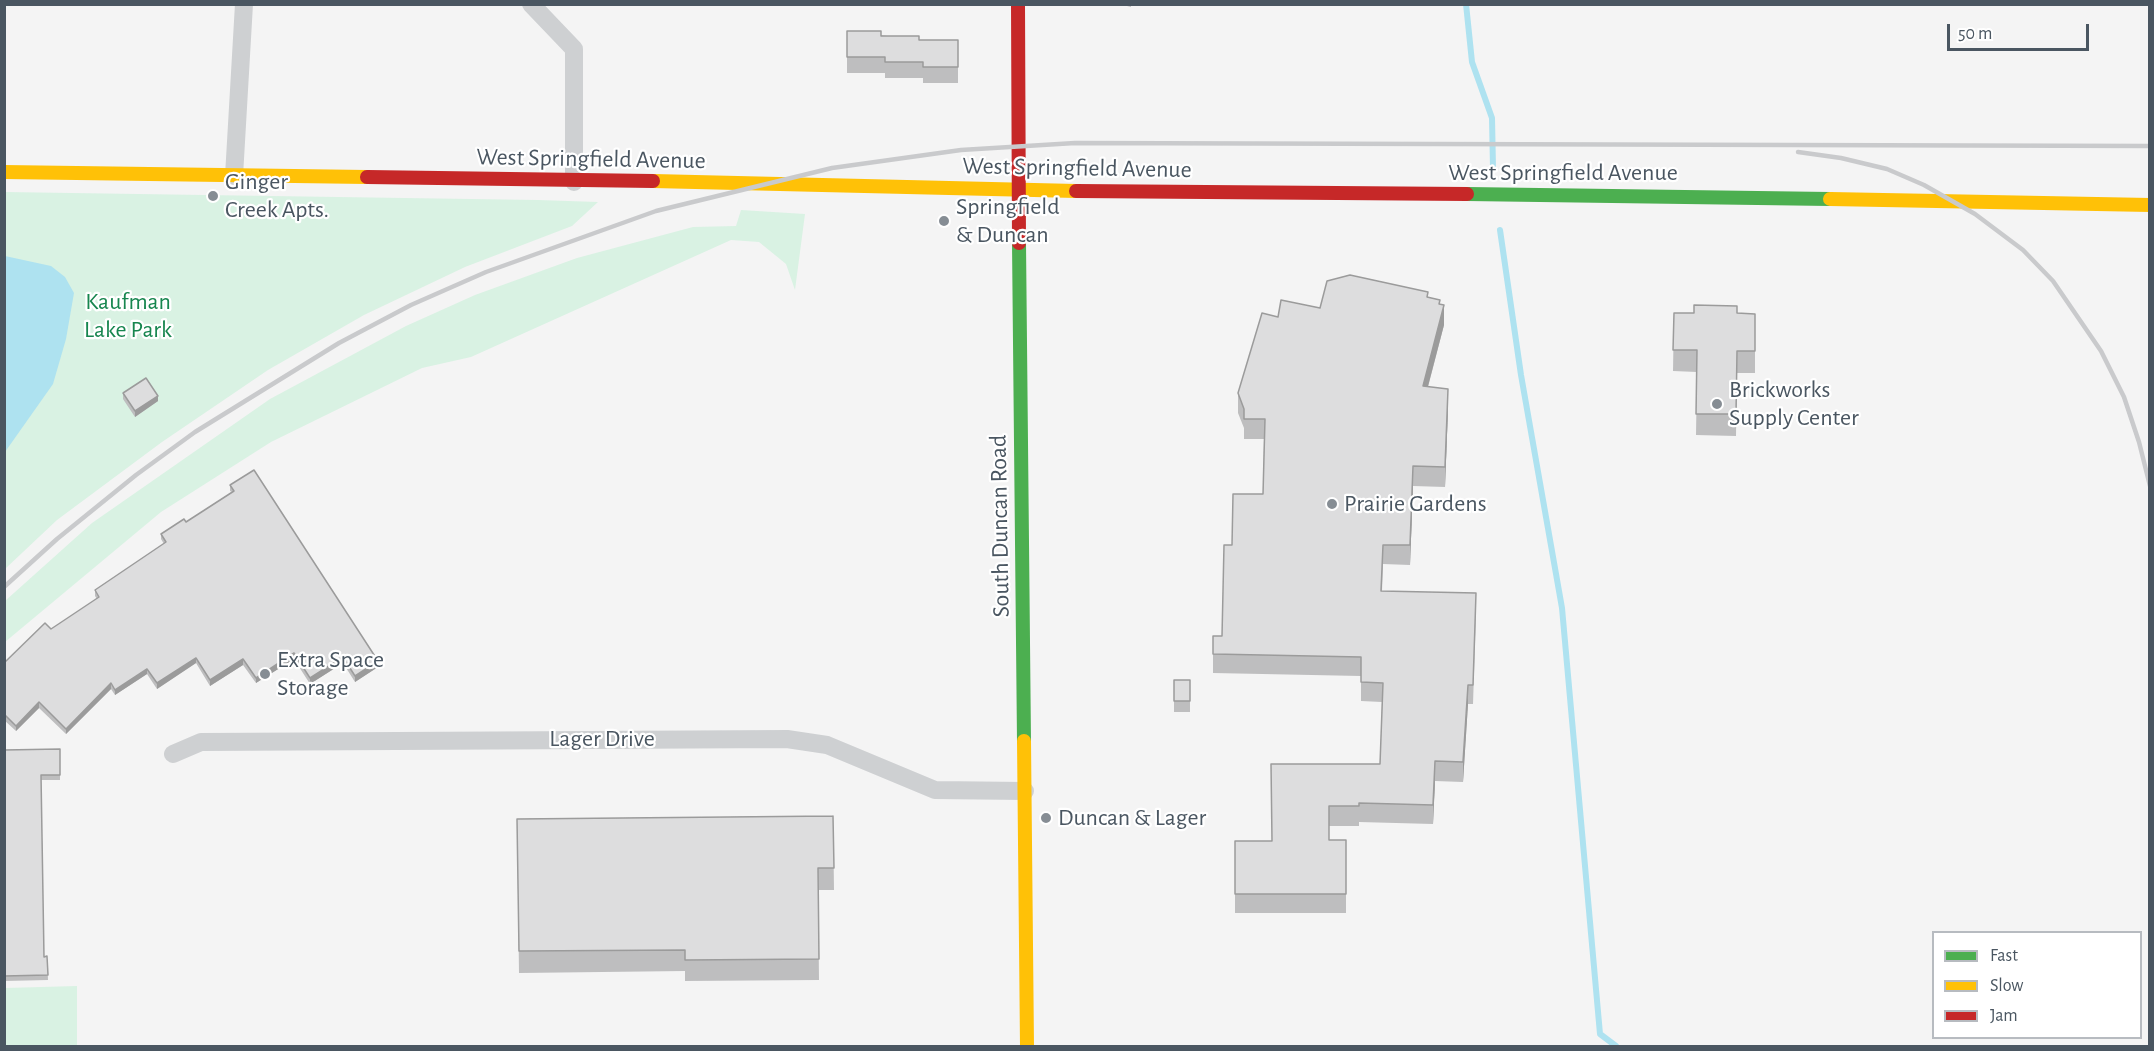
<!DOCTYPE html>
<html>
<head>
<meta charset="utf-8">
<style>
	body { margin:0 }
	#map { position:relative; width:2154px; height:1051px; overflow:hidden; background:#f4f4f4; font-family:"Alegreya Sans",sans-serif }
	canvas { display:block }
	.frame { position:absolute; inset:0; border:6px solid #4a5661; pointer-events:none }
	.legend { position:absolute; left:1932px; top:931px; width:210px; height:108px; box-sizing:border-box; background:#fff; border:2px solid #b7bbc0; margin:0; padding:8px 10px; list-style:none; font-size:18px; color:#4a5661 }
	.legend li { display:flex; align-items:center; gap:12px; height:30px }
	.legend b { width:30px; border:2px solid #b7bbc0 }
	.scale { position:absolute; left:1947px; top:24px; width:142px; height:27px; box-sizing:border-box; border:3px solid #4a5661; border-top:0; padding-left:8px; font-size:18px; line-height:21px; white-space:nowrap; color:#4a5661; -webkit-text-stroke:4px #fff; paint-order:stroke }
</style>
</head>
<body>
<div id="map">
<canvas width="2154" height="1051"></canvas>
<div class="frame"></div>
<ul class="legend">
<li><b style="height:8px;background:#4caf50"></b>Fast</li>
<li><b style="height:8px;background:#ffc107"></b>Slow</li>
<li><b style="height:8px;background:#c62828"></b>Jam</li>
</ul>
<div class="scale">50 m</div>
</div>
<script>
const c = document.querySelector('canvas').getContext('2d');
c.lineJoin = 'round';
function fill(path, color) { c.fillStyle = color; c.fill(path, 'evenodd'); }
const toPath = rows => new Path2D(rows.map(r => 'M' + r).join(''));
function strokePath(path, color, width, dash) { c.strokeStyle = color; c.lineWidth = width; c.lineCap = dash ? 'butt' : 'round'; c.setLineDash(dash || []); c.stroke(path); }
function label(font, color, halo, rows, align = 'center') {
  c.font = font + ' "Alegreya Sans",sans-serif'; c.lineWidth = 4.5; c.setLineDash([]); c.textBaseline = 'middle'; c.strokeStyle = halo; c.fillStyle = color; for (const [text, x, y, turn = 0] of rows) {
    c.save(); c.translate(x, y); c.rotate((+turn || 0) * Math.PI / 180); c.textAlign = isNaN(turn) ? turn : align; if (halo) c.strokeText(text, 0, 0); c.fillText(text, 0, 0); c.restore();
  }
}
const green = toPath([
	[5,192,538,200,598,202,572,226,465,267,364,315,268,370,162,442,57,520,5,569],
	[741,210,805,214,795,290,786,264,759,242,731,240,471,357,422,368,271,442,161,512,5,642,5,601,92,523,270,399,406,326,475,295,577,258,693,227,736,226],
	[77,986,77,1046,5,1046,5,988]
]);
const water = toPath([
	[5,256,51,266,65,277,74,293,66,339,53,384,5,452]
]);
const stream = toPath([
	[1466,4,1472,62,1492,118,1493,168],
	[1500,230,1521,375,1562,608,1600,1034,1616,1046]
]);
const street = toPath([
	[531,4,574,49,574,182],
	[234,176,244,4],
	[173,754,201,742,787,739,827,745,935,790,1025,791]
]);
const fast = toPath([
	[1467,194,1830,199],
	[1019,243,1024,741]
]);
const slow = toPath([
	[4,172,367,177],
	[653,181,1076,191],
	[1830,199,2150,205],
	[1024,741,1027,1046]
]);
const jam = toPath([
	[1018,4,1019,243],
	[367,177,653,181],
	[1076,191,1467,194]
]);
const rail = toPath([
	[1798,152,1841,158,1887,169,1924,185,1975,214,2023,250,2053,281,2101,351,2124,397,2139,442,2150,486],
	[4,587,57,539,136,475,195,432,339,343,411,305,486,272,656,211,832,168,961,150,1075,143,2150,146]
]);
const wall = toPath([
	[1119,4,1131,4,1131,7],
	[847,31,919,40,958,40,958,83,923,83,923,78,885,78,885,73,847,73],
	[1428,297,1440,304,1444,325,1428,387,1448,409,1445,487,1413,486,1410,565,1383,564,1382,591,1476,613,1473,704,1468,704,1463,782,1435,781,1433,824,1359,822,1359,826,1329,826,1329,840,1346,840,1346,913,1235,913,1235,841,1271,841,1380,764,1382,702,1361,701,1361,676,1213,673,1213,636,1222,636,1232,545,1263,494,1264,439,1244,439,1244,428,1238,413,1238,393,1278,317,1320,308],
	[1674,313,1755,314,1755,373,1737,373,1736,436,1696,435,1697,372,1673,371],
	[123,393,158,401,135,417,123,399],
	[230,485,378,667,355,682,343,663,310,684,294,659,256,683,243,665,210,686,196,663,157,689,147,674,115,695,111,689,66,734,39,708,16,731,4,720,4,663,97,599,95,596,95,590,164,544,161,539,161,534,186,522,232,492,230,491],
	[1174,680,1190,680,1190,712,1174,712],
	[60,749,60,780,41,780,44,957,47,956,48,980,4,981,4,750],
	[833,816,834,890,818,890,819,980,685,981,685,971,519,973,517,819]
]);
const shadedWall = toPath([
	[1444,305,1444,325,1423,405,1423,386],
	[1448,389,1448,409,1445,487,1445,467],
	[158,396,158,401,135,417,135,411],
	[1413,466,1413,486,1410,565,1410,545],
	[294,653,294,659,256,683,256,678],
	[343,657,343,663,310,684,310,678],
	[196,658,196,663,157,689,157,683],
	[243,659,243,665,210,686,210,680],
	[378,661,378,667,355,682,355,676],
	[147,669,147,674,115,695,115,690],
	[111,683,111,689,66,734,66,729],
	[1468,685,1468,704,1463,782,1463,762],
	[39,702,39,708,16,731,16,726],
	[1435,761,1435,781,1433,824,1433,805]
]);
const building = toPath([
	[847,31,881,31,881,36,919,36,919,40,958,40,958,67,923,67,923,62,885,62,885,57,847,57,847,31],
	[1350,275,1428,292,1427,297,1440,300,1439,304,1444,305,1423,386,1448,389,1445,467,1413,466,1410,545,1383,545,1381,591,1476,593,1473,685,1468,685,1463,762,1435,761,1433,805,1359,803,1359,806,1329,806,1329,840,1346,840,1346,894,1235,894,1235,841,1272,841,1271,764,1380,764,1383,683,1361,682,1361,657,1213,654,1213,636,1222,636,1224,545,1232,545,1233,494,1263,494,1265,419,1244,419,1244,409,1238,393,1262,313,1278,317,1281,300,1320,308,1327,281,1350,275],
	[1694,305,1737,306,1737,313,1755,314,1755,351,1737,351,1736,414,1696,414,1697,350,1673,350,1674,313,1694,313,1694,305],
	[146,378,158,396,135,411,123,393,146,378],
	[254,470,378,661,355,676,343,657,310,678,294,653,256,678,243,659,210,680,196,658,157,683,147,669,115,690,111,683,66,729,39,702,16,726,4,714,4,663,45,623,51,629,99,597,95,590,166,542,161,534,184,519,186,522,234,491,230,485,254,470],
	[1174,680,1190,680,1190,701,1174,701,1174,680],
	[60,749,60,775,41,775,44,957,47,956,48,975,4,976,4,750,60,749],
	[833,816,834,868,818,868,819,959,685,960,685,950,519,951,517,819,833,816]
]);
const markers = [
	[213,196,6,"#868d94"],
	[944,221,6,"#868d94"],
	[1717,404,6,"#868d94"],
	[1332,504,6,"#868d94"],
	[265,674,6,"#868d94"],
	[1046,818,6,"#868d94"]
];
const streetNames = [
	["West Springfield Avenue",591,159,1],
	["West Springfield Avenue",1077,168,1],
	["West Springfield Avenue",1563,173],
	["South Duncan Road",1000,526,-91],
	["Lager Drive",602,739]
];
const poiNames = [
	["Ginger",225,182],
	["Creek Apts.",225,210],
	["Springfield",956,207],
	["& Duncan",956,235],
	["Brickworks",1729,390],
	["Supply Center",1729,418],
	["Prairie Gardens",1344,504],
	["Extra Space",277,660],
	["Storage",277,688],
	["Duncan & Lager",1058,818]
];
const parkNames = [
	["Kaufman",128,302],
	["Lake Park",128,330]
];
fill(green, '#d9f2e3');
fill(water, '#aee2f0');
strokePath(stream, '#aee2f0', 6);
strokePath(street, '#ced0d2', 18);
strokePath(fast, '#4caf50', 14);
strokePath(slow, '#ffc107', 14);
strokePath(jam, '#c62828', 14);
strokePath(rail, '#c9cacc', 4.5);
fill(wall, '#bebebf');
fill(shadedWall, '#9b9b9b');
fill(building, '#ddddde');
strokePath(building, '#9b9b9b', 1.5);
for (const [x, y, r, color] of markers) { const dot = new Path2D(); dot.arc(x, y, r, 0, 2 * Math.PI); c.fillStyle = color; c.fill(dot); strokePath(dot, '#fff', 2); }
label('24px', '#4a5661', '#fff', streetNames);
label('24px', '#4a5661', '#fff', poiNames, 'left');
label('24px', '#17864f', '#fff', parkNames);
</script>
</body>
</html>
